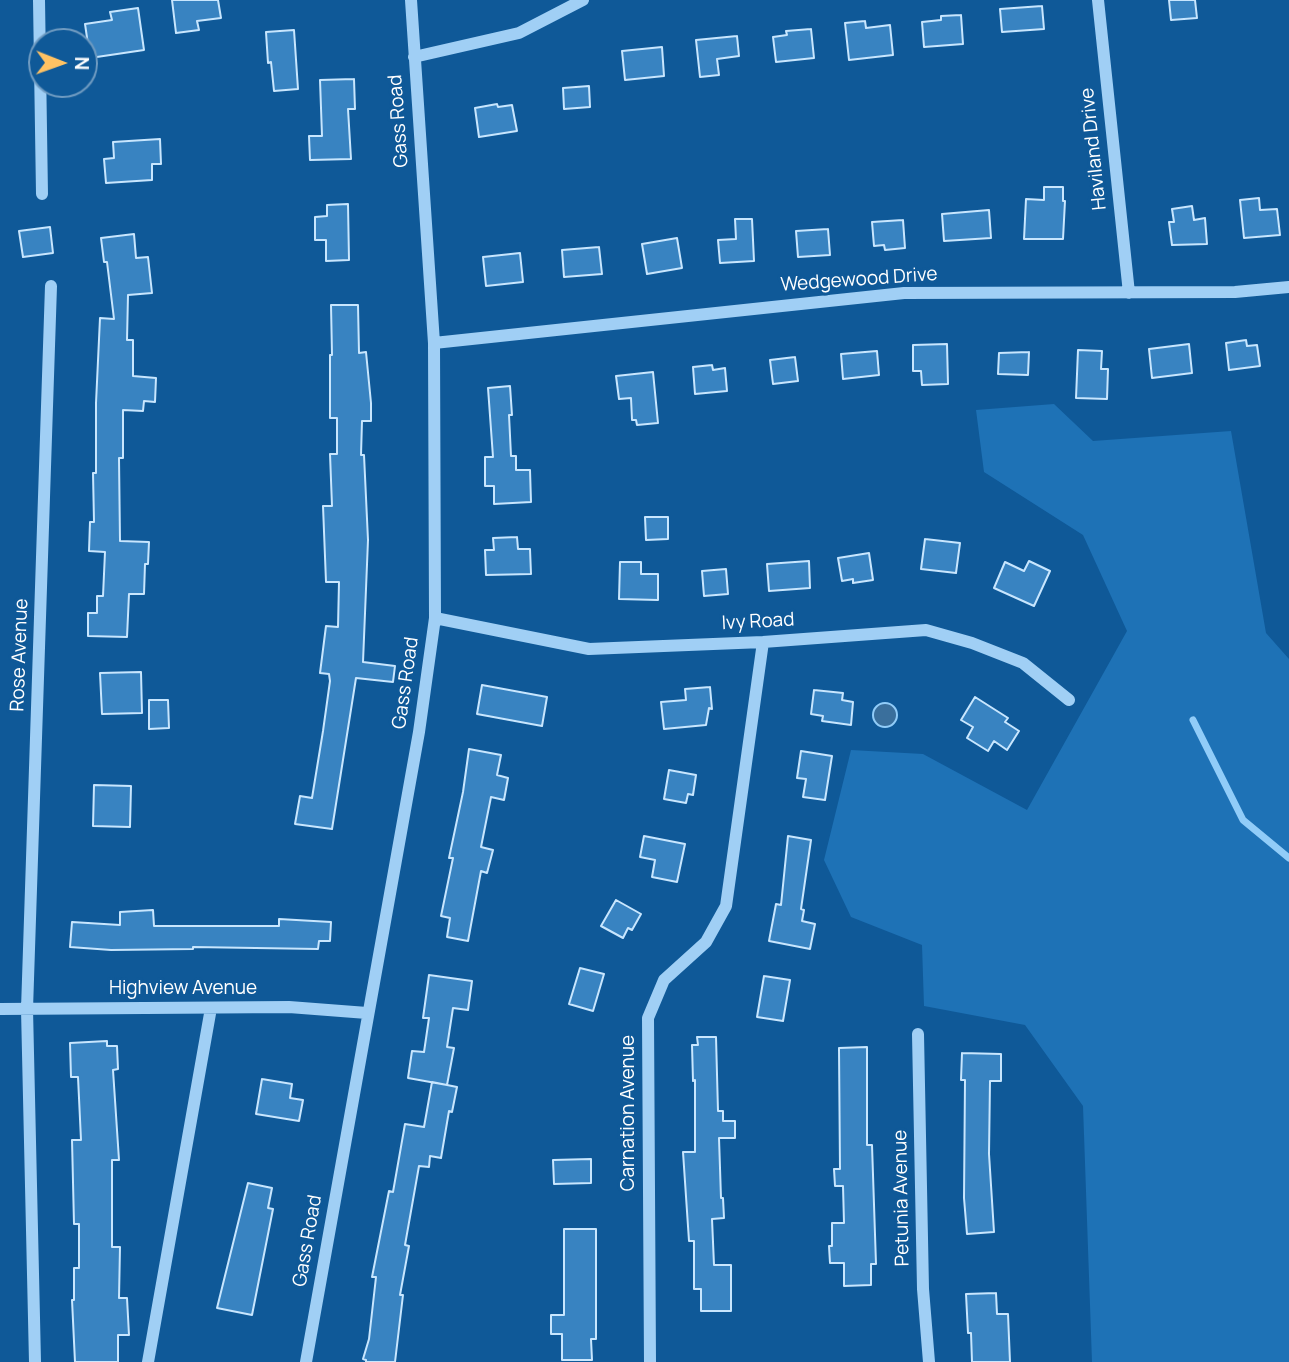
<!DOCTYPE html>
<html>
<head>
<meta charset="utf-8">
<style>
	body { margin:0 }
	#map { position:relative; width:1289px; height:1362px; overflow:hidden; background:#0f5998; font-family:Manrope,sans-serif }
	canvas { display:block }
	.north { position:absolute; left:28px; top:28px; width:70px; height:70px; box-sizing:border-box; background:#0f5998; border:2px solid #6f9bc1; border-radius:50%; rotate:91deg; font-size:19px; font-weight:700; line-height:28px; text-align:center; color:#fff }
	.north::after { content:''; display:block; margin:auto; width:24px; height:32px; background:#ffc263; clip-path:polygon(50% 0,100% 100%,50% 72%,0 100%) }
</style>
</head>
<body>
<div id="map">
<canvas width="1289" height="1362"></canvas>
<div class="north">N</div>
</div>
<script>
const c = document.querySelector('canvas').getContext('2d');
c.lineJoin = 'round';
function fill(path, color) { c.fillStyle = color; c.fill(path, 'evenodd'); }
const toPath = rows => new Path2D(rows.map(r => 'M' + r).join(''));
function strokePath(path, color, width, dash) { c.strokeStyle = color; c.lineWidth = width; c.lineCap = dash ? 'butt' : 'round'; c.setLineDash(dash || []); c.stroke(path); }
function label(font, color, halo, rows, align = 'center') {
  c.font = font + ' Manrope,sans-serif'; c.lineWidth = 6; c.setLineDash([]); c.textBaseline = 'middle'; c.strokeStyle = halo; c.fillStyle = color; for (const [text, x, y, turn = 0] of rows) {
    c.save(); c.translate(x, y); c.rotate((+turn || 0) * Math.PI / 180); c.textAlign = isNaN(turn) ? turn : align; if (halo) c.strokeText(text, 0, 0); c.fillText(text, 0, 0); c.restore();
  }
}
const green = toPath([
	[1054,404,1093,441,1231,431,1266,633,1289,659,1289,1362,1092,1362,1083,1106,1025,1025,924,1006,922,945,851,917,824,860,851,750,923,754,1027,810,1127,631,1083,535,984,472,976,410]
]);
const water = toPath([
	'873 715a12 12 0 1 1 24 0a12 12 0 1 1-24 0Z'
]);
const stream = toPath([
	[1193,720,1243,820,1289,858]
]);
const building = toPath([
	[172,0,218,0,221,18,197,21,199,30,176,33,172,0],
	[1169,0,1195,0,1197,18,1171,20,1169,0],
	[1042,6,1044,29,1002,32,1000,9,1042,6],
	[138,8,144,50,90,58,85,24,112,20,110,12,138,8],
	[961,15,963,44,924,47,922,22,941,20,941,16,961,15],
	[865,21,866,28,890,25,893,55,849,60,845,23,865,21],
	[811,29,814,58,776,62,773,37,787,35,786,31,811,29],
	[294,30,298,89,274,91,271,62,268,63,266,32,294,30],
	[737,36,739,56,717,59,719,75,700,77,696,40,737,36],
	[662,47,664,76,625,80,622,51,662,47],
	[354,79,355,109,348,109,351,159,310,160,309,136,322,136,320,80,354,79],
	[589,86,590,107,564,109,563,88,589,86],
	[497,104,498,107,512,105,517,131,479,137,475,108,497,104],
	[160,139,161,164,152,164,152,180,106,183,104,159,114,158,113,142,160,139],
	[1044,187,1063,187,1063,201,1065,201,1063,239,1024,239,1026,199,1044,200,1044,187],
	[1259,198,1260,210,1277,209,1280,235,1244,238,1240,200,1259,198],
	[348,204,349,260,326,261,326,240,315,240,315,217,327,216,327,205,348,204],
	[1192,206,1194,220,1205,218,1207,244,1172,245,1169,222,1174,222,1172,209,1192,206],
	[989,210,991,238,944,241,942,214,989,210],
	[735,219,752,219,754,261,720,263,718,240,736,239,735,219],
	[903,220,905,248,885,250,884,245,874,246,872,222,903,220],
	[50,227,53,253,23,257,19,231,50,227],
	[828,229,830,255,798,257,796,231,828,229],
	[134,234,136,258,148,257,152,293,128,295,127,340,133,340,133,376,156,378,155,402,144,401,143,411,123,410,123,458,119,458,120,541,149,542,148,564,145,564,144,594,129,594,127,637,88,636,88,613,97,613,97,596,103,596,105,552,89,551,90,522,94,522,93,473,96,473,96,403,100,318,114,319,107,262,104,262,101,238,134,234],
	[677,238,682,268,647,274,642,244,677,238],
	[599,247,602,274,564,277,562,250,599,247],
	[520,253,523,282,486,286,483,257,520,253],
	[331,305,358,305,359,353,366,352,371,403,371,421,362,421,361,455,364,455,368,540,363,662,395,666,393,682,356,678,332,829,295,824,300,796,312,798,323,731,330,681,329,674,320,673,326,626,338,627,339,582,326,582,323,506,332,506,330,454,337,454,337,418,330,418,330,355,332,355,331,305],
	[1246,340,1247,346,1257,345,1260,366,1229,370,1226,343,1246,340],
	[947,344,948,384,922,385,921,371,913,371,913,345,947,344],
	[1189,344,1192,373,1152,378,1149,349,1189,344],
	[1078,350,1102,351,1101,369,1108,369,1107,399,1076,398,1078,350],
	[877,351,879,375,843,379,841,354,877,351],
	[1029,352,1028,375,998,374,999,353,1029,352],
	[795,357,798,381,773,384,770,360,795,357],
	[712,365,713,370,725,368,727,391,695,394,693,367,712,365],
	[653,372,658,423,637,425,636,420,632,420,631,398,619,399,616,376,653,372],
	[510,386,512,415,509,415,511,456,516,456,516,470,530,470,531,502,494,504,494,486,485,486,485,457,493,457,488,388,510,386],
	[645,517,668,517,668,539,646,540,645,517],
	[517,537,518,549,530,549,531,574,486,575,485,550,494,550,493,538,517,537],
	[925,539,960,543,956,573,921,569,925,539],
	[869,553,873,580,853,583,853,579,842,581,838,558,869,553],
	[809,561,810,588,769,591,767,564,809,561],
	[1029,561,1050,571,1034,606,994,588,1005,562,1024,571,1029,561],
	[620,562,641,562,641,574,658,574,658,600,619,599,620,562],
	[726,569,728,594,704,596,702,571,726,569],
	[141,672,142,713,102,714,100,673,141,672],
	[482,685,547,697,542,726,477,714,482,685],
	[710,687,712,709,709,708,706,725,664,729,661,702,686,700,685,689,710,687],
	[814,690,843,693,842,700,853,702,851,725,822,721,823,716,811,714,814,690],
	[975,697,1008,718,1005,722,1019,731,1007,750,994,741,988,751,967,738,973,727,961,720,975,697],
	[149,700,168,700,169,728,149,729,149,700],
	[469,749,501,755,497,775,508,778,504,800,491,797,481,847,493,850,487,873,481,871,468,941,447,937,450,918,441,916,453,858,449,858,463,792,469,749],
	[801,751,832,756,825,800,803,797,806,779,797,778,801,751],
	[669,770,696,775,693,795,688,794,686,803,664,799,669,770],
	[94,785,131,786,130,827,93,826,94,785],
	[644,836,685,844,677,882,652,877,655,860,640,857,644,836],
	[788,836,811,840,801,909,804,910,802,921,815,924,810,949,769,941,776,904,781,905,788,836],
	[616,900,641,914,632,930,628,928,623,938,601,926,616,900],
	[153,910,154,926,279,926,279,919,331,922,330,941,319,941,318,949,193,947,193,949,111,950,70,947,72,922,120,925,120,912,153,910],
	[580,968,604,974,593,1011,569,1004,580,968],
	[429,975,472,981,468,1010,453,1008,447,1047,454,1048,447,1085,408,1078,412,1051,424,1052,429,1018,423,1018,429,975],
	[764,976,790,980,783,1021,757,1017,764,976],
	[697,1037,716,1037,718,1111,723,1111,723,1121,735,1121,735,1138,719,1138,721,1198,723,1198,724,1218,712,1219,714,1265,731,1265,731,1311,701,1311,701,1289,694,1289,694,1241,689,1241,683,1152,695,1152,695,1080,693,1081,692,1045,698,1045,697,1037],
	[107,1041,107,1046,117,1046,118,1069,113,1070,119,1160,112,1160,112,1247,120,1247,119,1298,127,1298,129,1335,118,1335,118,1362,75,1362,72,1300,74,1300,74,1268,79,1268,79,1224,74,1224,72,1140,81,1140,78,1077,71,1077,70,1043,107,1041],
	[867,1047,867,1145,872,1145,876,1264,871,1264,871,1285,844,1286,844,1263,830,1263,829,1246,832,1246,832,1223,844,1223,843,1186,835,1186,834,1169,840,1169,839,1048,867,1047],
	[962,1053,1001,1054,1001,1081,990,1081,989,1154,994,1232,967,1234,964,1198,965,1080,961,1080,962,1053],
	[262,1079,292,1084,290,1098,303,1100,299,1121,256,1114,262,1079],
	[432,1082,457,1087,452,1112,449,1111,441,1158,430,1156,429,1167,419,1166,405,1245,409,1246,400,1295,403,1295,395,1362,366,1362,366,1360,363,1359,369,1339,376,1277,372,1277,389,1191,393,1192,405,1124,424,1127,432,1082],
	[591,1159,591,1183,554,1184,553,1160,591,1159],
	[248,1183,272,1188,268,1208,273,1209,252,1315,217,1308,248,1183],
	[564,1229,596,1229,596,1339,591,1339,592,1360,562,1360,562,1334,551,1334,551,1315,564,1315,564,1229],
	[996,1293,997,1314,1008,1314,1010,1362,972,1362,971,1333,968,1333,966,1294,996,1293]
]);
const minor = toPath([
	[39,0,42,194],
	[1098,0,1129,293],
	[414,57,519,33,583,0],
	[434,343,904,293,1235,292,1289,287],
	[435,618,589,649,763,642,926,630,972,643,1023,663,1069,700],
	[0,1009,289,1007,367,1013],
	[918,1034,923,1289,929,1362],
	[35,1362,27,1009,51,286],
	[148,1362,211,1008],
	[306,1362,419,732,435,618,434,343,411,0],
	[650,1362,648,1018,664,980,706,942,726,906,763,642]
]);
const streetNames = [
	["Gass Road",399,121,-94],
	["Haviland Drive",1094,149,-96],
	["Wedgewood Drive",859,280,-4],
	["Ivy Road",758,622,-3],
	["Rose Avenue",20,655,-88],
	["Gass Road",406,683,-82],
	["Highview Avenue",183,989],
	["Carnation Avenue",629,1113,-90],
	["Petunia Avenue",902,1198,-91],
	["Gass Road",308,1241,-80]
];
fill(green, '#1e72b6');
fill(water, '#3a6f9c');
strokePath(water, '#91ccf8', 2);
strokePath(stream, '#91ccf8', 7);
fill(building, '#3883c1');
strokePath(building, '#c8e6fe', 2);
strokePath(minor, '#a0cff5', 12);
label('19px', '#fff', '#0f5998', streetNames);
</script>
</body>
</html>
